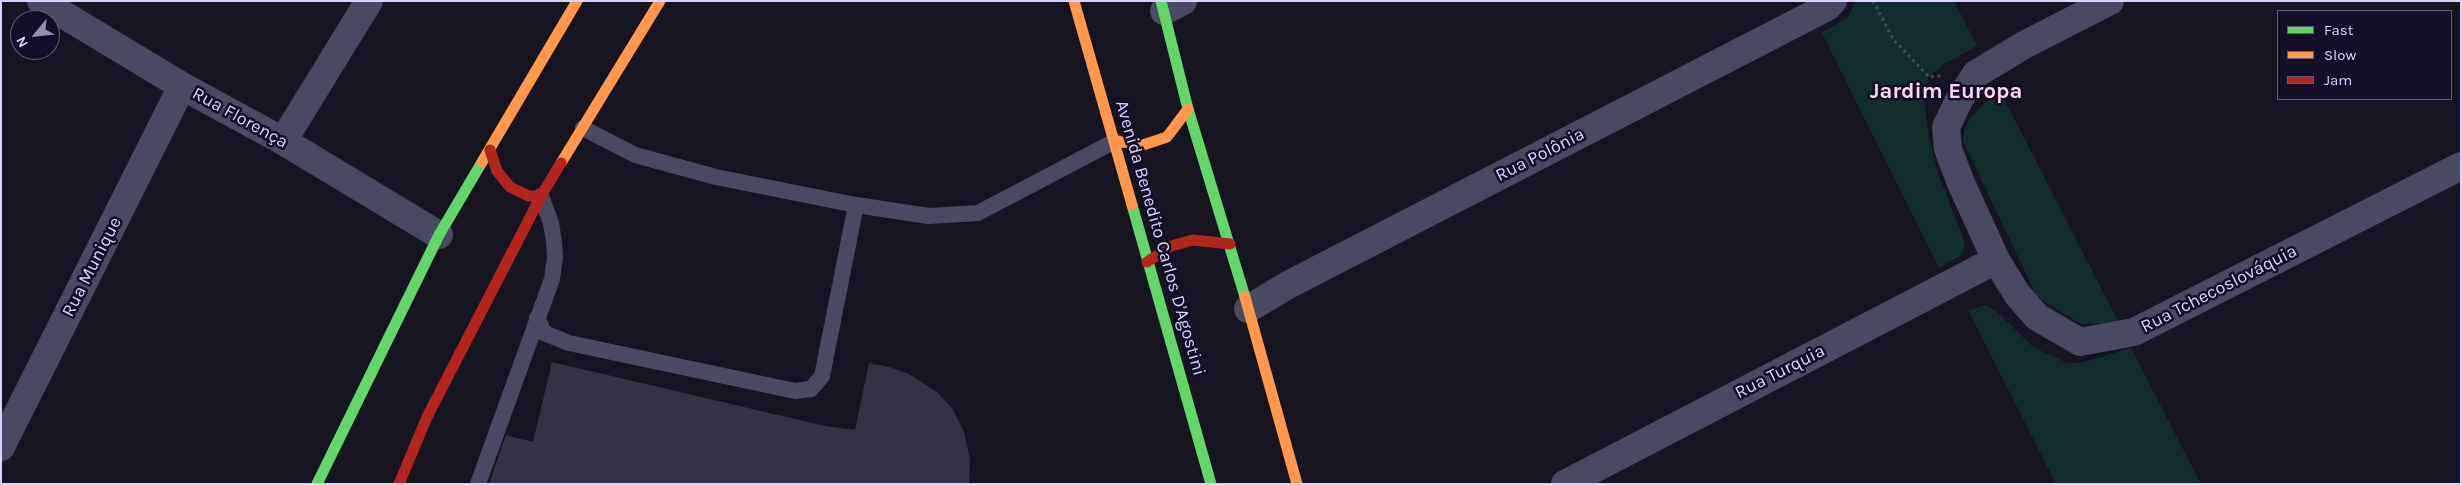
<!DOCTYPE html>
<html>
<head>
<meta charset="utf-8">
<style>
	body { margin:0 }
	#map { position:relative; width:2462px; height:485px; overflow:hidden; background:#161421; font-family:Karla,sans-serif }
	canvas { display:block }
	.frame { position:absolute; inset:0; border:2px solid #d9d4ff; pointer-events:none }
	.legend { position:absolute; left:2277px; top:10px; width:175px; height:90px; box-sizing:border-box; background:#130f26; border:1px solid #625e7d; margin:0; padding:6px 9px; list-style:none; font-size:15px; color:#d9d4ff }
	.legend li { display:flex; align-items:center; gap:10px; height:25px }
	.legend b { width:25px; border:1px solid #625e7d }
	.north { position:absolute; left:10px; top:10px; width:50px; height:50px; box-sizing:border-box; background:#130f26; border:1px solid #625e7d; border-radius:50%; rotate:242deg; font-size:14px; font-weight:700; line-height:20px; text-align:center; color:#d9d4ff }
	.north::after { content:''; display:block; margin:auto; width:18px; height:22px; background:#9591b1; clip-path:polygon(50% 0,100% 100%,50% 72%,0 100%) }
</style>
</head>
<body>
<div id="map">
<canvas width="2462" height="485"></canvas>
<div class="frame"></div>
<ul class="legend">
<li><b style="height:6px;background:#63d668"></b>Fast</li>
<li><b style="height:6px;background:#ff974d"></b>Slow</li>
<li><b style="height:6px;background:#b3261e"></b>Jam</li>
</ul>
<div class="north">N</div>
</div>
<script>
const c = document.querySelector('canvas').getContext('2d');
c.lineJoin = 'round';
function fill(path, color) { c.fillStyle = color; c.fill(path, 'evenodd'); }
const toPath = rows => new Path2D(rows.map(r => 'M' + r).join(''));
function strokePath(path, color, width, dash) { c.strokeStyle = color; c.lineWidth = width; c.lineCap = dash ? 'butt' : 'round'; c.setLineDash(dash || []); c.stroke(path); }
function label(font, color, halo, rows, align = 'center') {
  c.font = font + ' Karla,sans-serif'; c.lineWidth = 5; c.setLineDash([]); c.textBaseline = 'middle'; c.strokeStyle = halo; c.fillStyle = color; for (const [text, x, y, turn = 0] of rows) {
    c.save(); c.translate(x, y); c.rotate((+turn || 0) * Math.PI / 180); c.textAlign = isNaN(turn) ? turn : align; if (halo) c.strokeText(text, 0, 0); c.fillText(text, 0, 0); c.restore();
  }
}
const green = toPath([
	[1856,1,1954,1,1977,46,1944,64,1929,77,1923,91,1929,138,1938,173,1965,243,1960,256,1939,268,1822,33,1848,17],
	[1999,89,2119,323,2081,324,2037,297,1963,141,1965,127,1971,117],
	[1986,305,1996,311,2033,347,2067,363,2080,363,2131,348,2201,484,2056,484,1968,310]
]);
const building = toPath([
	[552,362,825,426,855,430,869,363,889,367,909,374,937,392,952,408,964,432,970,459,969,484,489,484,506,435,533,442]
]);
const path = toPath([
	[1873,1,1893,39,1929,77,1941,76]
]);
const lane = toPath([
	[583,128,635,155,716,177,856,205,929,216,978,213,1115,141],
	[537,318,544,333,569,343,795,391,811,389,822,376,856,205],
	[478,484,552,279,555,257,554,242,551,223,541,196]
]);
const street = toPath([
	[41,1,182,86,283,141,439,235],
	[2110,1,2024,45,1976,74,1960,98,1946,127,1948,149,1961,183,1996,260,2017,294,2037,317,2080,342,2134,332,2461,166],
	[1164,11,1183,1],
	[283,141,369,1],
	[1248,309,1288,285,1827,7,1833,1],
	[1,447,182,86],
	[1565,484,1996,260]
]);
const fast = toPath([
	[1161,1,1188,109,1245,297],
	[1132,205,1211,484],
	[317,484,439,235,482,162]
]);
const slow = toPath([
	[1074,1,1132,205],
	[1115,141,1143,145,1167,137,1188,109],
	[482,162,577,1],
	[561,163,660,1],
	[1245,297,1297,484]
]);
const jam = toPath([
	[490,150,497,171,510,187,529,196,541,196],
	[1147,262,1171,246,1193,240,1230,244],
	[399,484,427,417,541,196,561,163]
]);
const streetNames = [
	["Rua Florença",240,118,29],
	["Rua Polônia",1540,155,-27],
	["Avenida Benedito Carlos D'Agostini",1160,238,74],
	["Rua Munique",92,267,-63],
	["Rua Tchecoslováquia",2219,289,-27],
	["Rua Turquia",1780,372,-27]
];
const districtNames = [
	["Jardim Europa",1946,92]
];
fill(green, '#132c2d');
fill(building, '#343243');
strokePath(path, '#44505f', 3, [2.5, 4]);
strokePath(lane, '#4a4962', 16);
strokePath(street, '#4a4962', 28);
strokePath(fast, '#63d668', 11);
strokePath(slow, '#ff974d', 11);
strokePath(jam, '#b3261e', 11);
label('18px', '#d9d4ff', '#130f26', streetNames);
label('bold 22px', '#ffd6f0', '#130f26', districtNames);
</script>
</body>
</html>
